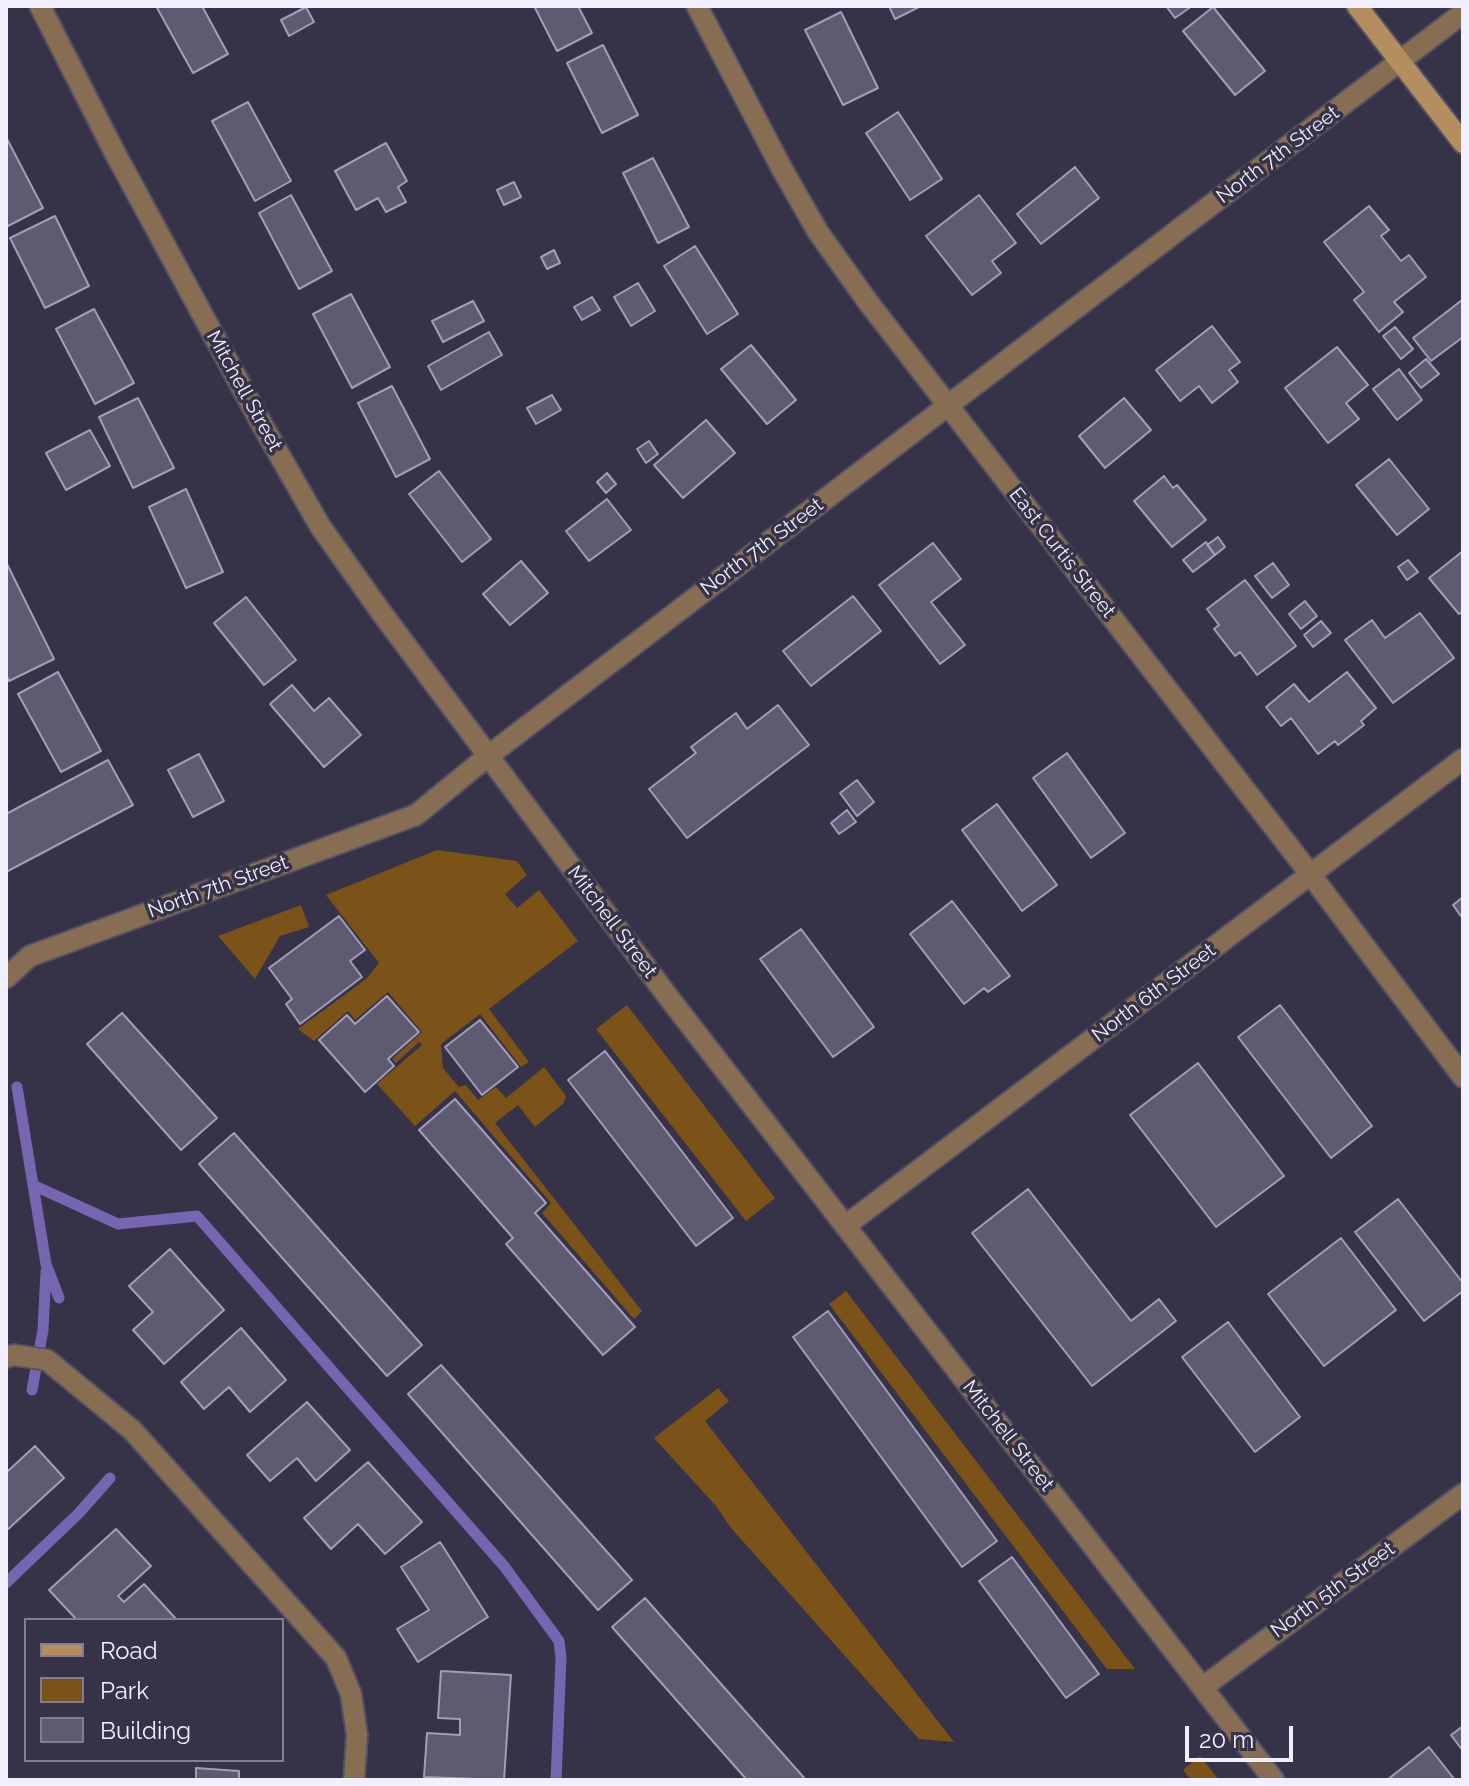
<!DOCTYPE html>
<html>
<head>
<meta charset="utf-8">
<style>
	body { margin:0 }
	#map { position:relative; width:1469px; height:1786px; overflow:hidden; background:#363248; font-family:Raleway,sans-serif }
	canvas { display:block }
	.frame { position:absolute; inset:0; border:8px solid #f1effe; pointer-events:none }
	.legend { position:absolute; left:24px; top:1618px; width:260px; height:144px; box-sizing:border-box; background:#363248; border:2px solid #817e91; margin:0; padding:10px 14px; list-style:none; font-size:24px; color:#f1effe }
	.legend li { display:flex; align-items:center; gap:16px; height:40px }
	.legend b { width:40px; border:2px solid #817e91 }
	.scale { position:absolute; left:1185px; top:1726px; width:108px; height:36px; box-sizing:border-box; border:4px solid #f1effe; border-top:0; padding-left:10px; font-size:24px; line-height:28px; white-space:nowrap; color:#f1effe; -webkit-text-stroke:6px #363248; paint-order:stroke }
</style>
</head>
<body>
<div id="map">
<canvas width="1469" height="1786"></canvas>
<div class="frame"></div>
<ul class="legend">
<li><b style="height:10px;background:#b48e5f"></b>Road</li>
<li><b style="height:22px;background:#7b5218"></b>Park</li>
<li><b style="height:22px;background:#5e5a72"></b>Building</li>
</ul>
<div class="scale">20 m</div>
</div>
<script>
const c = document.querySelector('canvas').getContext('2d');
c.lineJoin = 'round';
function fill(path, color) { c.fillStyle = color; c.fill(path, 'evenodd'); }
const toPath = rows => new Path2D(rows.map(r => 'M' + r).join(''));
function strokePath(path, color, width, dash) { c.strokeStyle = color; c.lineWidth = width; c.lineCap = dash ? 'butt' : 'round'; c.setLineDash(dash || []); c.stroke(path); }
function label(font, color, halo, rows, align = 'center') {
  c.font = font + ' Raleway,sans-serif'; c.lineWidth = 7; c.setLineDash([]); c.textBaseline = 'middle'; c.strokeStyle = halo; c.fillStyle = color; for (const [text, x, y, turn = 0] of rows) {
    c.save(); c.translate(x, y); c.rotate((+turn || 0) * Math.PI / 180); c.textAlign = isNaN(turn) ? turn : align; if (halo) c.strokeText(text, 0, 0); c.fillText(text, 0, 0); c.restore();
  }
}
const green = toPath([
	[437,850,517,861,527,875,505,894,517,908,539,890,578,941,489,1009,529,1062,521,1067,480,1014,441,1044,443,1068,459,1087,466,1085,478,1100,496,1087,506,1098,544,1067,566,1096,564,1103,535,1127,518,1105,495,1123,642,1311,634,1319,542,1213,551,1203,455,1091,415,1126,377,1084,422,1045,419,1042,396,1063,392,1059,422,1032,388,992,355,1020,348,1011,314,1041,298,1029,366,979,379,963,326,895],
	[301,905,309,927,280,936,255,979,218,936],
	[627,1005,775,1198,746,1221,596,1029],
	[846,1291,1135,1669,1107,1669,829,1304],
	[718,1388,729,1401,705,1421,954,1742,919,1739,731,1528,716,1506,654,1438],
	[1200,1756,1219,1780,1191,1780,1183,1770]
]);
const stream = toPath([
	[17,1087,46,1264,59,1298],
	[35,1186,118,1224,197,1216,328,1366,504,1566,559,1641,561,1658,556,1780],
	[32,1390,43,1330,46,1271],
	[6,1583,79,1513,110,1478]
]);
const building = toPath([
	[156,6,202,6,228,54,193,73,156,6],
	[534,6,578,6,592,33,557,51,534,6],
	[889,6,921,6,895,19,889,6],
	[1166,6,1192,6,1175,18,1166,6],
	[306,7,314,22,289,36,281,20,306,7],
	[1213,7,1265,71,1235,95,1183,31,1213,7],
	[841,12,878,88,843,105,805,30,841,12],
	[603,45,638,115,602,133,567,63,603,45],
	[248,102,291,181,255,201,212,121,248,102],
	[898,112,942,179,910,200,866,133,898,112],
	[6,137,43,208,6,227,6,137],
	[386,143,407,181,398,187,406,202,386,212,378,198,356,210,335,171,386,143],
	[653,158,689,227,658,243,623,173,653,158],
	[1075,167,1099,198,1041,244,1017,214,1075,167],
	[514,182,521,197,504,205,497,190,514,182],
	[291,195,332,271,299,289,259,213,291,195],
	[979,195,1016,243,992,261,1001,273,972,295,926,236,979,195],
	[1369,206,1389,230,1381,236,1401,261,1409,255,1426,277,1394,302,1403,312,1379,332,1354,300,1364,292,1324,242,1369,206],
	[55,216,89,286,45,308,10,238,55,216],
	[695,246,738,314,707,334,664,266,695,246],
	[554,250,560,263,547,269,541,257,554,250],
	[638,283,655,311,631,326,614,297,638,283],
	[351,294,390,367,352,388,313,314,351,294],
	[592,297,600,310,582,320,574,307,592,297],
	[1462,300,1463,337,1431,361,1413,338,1462,300],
	[473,301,484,321,443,342,432,321,473,301],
	[94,309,134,383,95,404,56,329,94,309],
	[1212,326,1240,362,1229,370,1238,382,1212,403,1199,386,1180,401,1156,370,1212,326],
	[1395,327,1413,349,1401,359,1383,336,1395,327],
	[489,332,502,355,441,390,428,366,489,332],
	[751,345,796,400,767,424,721,369,751,345],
	[1337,347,1368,385,1346,403,1359,419,1328,443,1285,388,1337,347],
	[1426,359,1439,374,1421,388,1409,373,1426,359],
	[1399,369,1422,400,1397,420,1373,389,1399,369],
	[392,386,430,459,396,477,358,403,392,386],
	[552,395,561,410,536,424,527,408,552,395],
	[138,398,174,468,133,488,99,417,138,398],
	[1124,398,1151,430,1105,468,1079,436,1124,398],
	[706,420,735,453,683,498,654,465,706,420],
	[90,430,110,466,66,490,46,453,90,430],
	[649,441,658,454,646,463,637,449,649,441],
	[1389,459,1429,509,1397,535,1356,485,1389,459],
	[439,471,491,539,462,562,409,494,439,471],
	[607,473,616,484,606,493,597,482,607,473],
	[1164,476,1173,488,1177,485,1206,520,1172,547,1134,501,1164,476],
	[186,489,223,572,186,588,149,507,186,489],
	[607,499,631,530,589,561,566,531,607,499],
	[1218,537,1225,547,1215,555,1207,545,1218,537],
	[1206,542,1215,555,1193,572,1183,560,1206,542],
	[933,543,961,579,931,602,965,645,940,664,879,585,933,543],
	[1463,551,1463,611,1459,614,1429,578,1463,551],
	[1408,560,1418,572,1407,580,1398,567,1408,560],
	[521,561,548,593,510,625,483,594,521,561],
	[6,562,54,659,9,681,6,675,6,562],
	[1273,563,1289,585,1272,598,1255,576,1273,563],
	[1245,580,1296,646,1257,675,1240,652,1235,656,1214,629,1219,625,1207,609,1245,580],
	[853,596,881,631,811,686,783,651,853,596],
	[246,597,296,660,264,685,214,623,246,597],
	[1305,601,1317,616,1301,629,1289,614,1305,601],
	[1420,613,1454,658,1393,703,1345,640,1372,620,1385,638,1420,613],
	[1321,621,1331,633,1313,647,1304,635,1321,621],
	[58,672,101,751,61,772,18,694,58,672],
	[1347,672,1376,708,1361,721,1364,725,1338,745,1335,741,1318,754,1291,718,1281,726,1266,707,1294,684,1309,702,1347,672],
	[292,685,314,711,329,698,361,735,324,767,270,704,292,685],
	[778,705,809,745,687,838,649,789,696,753,691,747,736,713,747,729,778,705],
	[1067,753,1125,833,1091,858,1033,778,1067,753],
	[199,754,224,801,193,817,168,770,199,754],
	[108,760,133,805,6,872,6,814,108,760],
	[857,780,874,802,857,816,840,793,857,780],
	[997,804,1057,885,1022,911,962,830,997,804],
	[847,810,856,822,839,834,831,823,847,810],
	[1463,897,1463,919,1453,905,1463,897],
	[952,901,1010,976,988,992,984,988,964,1004,910,934,952,901],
	[339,916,365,950,350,961,362,977,300,1024,286,1004,292,999,269,968,339,916],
	[801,929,874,1027,833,1057,760,959,801,929],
	[387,996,419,1032,388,1059,394,1066,365,1092,319,1040,347,1015,355,1024,387,996],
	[1280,1005,1372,1126,1331,1158,1238,1037,1280,1005],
	[122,1013,217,1118,181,1150,87,1044,122,1013],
	[480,1020,518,1067,482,1095,445,1047,480,1020],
	[605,1051,733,1218,696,1246,568,1080,605,1051],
	[1198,1063,1284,1176,1216,1227,1130,1115,1198,1063],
	[455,1099,546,1203,535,1213,635,1327,603,1355,506,1244,513,1238,419,1130,455,1099],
	[234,1133,422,1345,387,1376,199,1164,234,1133],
	[1028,1189,1131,1321,1159,1299,1176,1321,1092,1386,972,1233,1028,1189],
	[1398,1199,1463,1283,1463,1291,1424,1321,1355,1232,1398,1199],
	[1341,1238,1396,1310,1324,1366,1268,1294,1341,1238],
	[170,1249,224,1310,164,1364,133,1330,153,1312,129,1286,170,1249],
	[828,1311,997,1541,962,1567,793,1337,828,1311],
	[1228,1322,1300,1417,1255,1452,1182,1357,1228,1322],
	[241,1328,286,1380,250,1412,229,1387,204,1409,181,1382,241,1328],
	[441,1365,632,1580,598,1610,408,1394,441,1365],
	[307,1402,350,1450,316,1481,297,1458,270,1481,247,1455,307,1402],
	[35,1446,64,1478,6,1531,6,1468,8,1471,35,1446],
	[368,1462,422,1522,385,1554,358,1524,331,1549,304,1518,368,1462],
	[116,1529,151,1566,118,1596,124,1602,144,1584,177,1620,77,1620,49,1590,116,1529],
	[440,1542,488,1617,418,1662,397,1629,429,1610,401,1567,440,1542],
	[1012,1557,1099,1674,1066,1698,979,1581,1012,1557],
	[645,1598,806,1780,747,1780,612,1627,645,1598],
	[441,1671,511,1675,504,1780,424,1777,427,1733,460,1735,460,1719,438,1718,441,1671],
	[1463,1726,1463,1751,1451,1735,1463,1726],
	[1429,1747,1455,1780,1387,1780,1429,1747],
	[196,1768,239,1771,239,1780,196,1780,196,1768]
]);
const minor = toPath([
	[40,6,115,153,260,421,320,526,381,612,666,994,1274,1780],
	[697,6,781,167,818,232,868,302,1311,875,1463,1077],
	[6,978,30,956,416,815,488,756,1463,13],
	[845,1226,1463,759],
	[6,1357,14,1355,47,1360,132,1430,336,1658,351,1694,357,1735,354,1780],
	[1203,1687,1463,1494]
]);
const secondary = toPath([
	[1357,6,1463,143]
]);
const streetNames = [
	["North 7th Street",1278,155,-37],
	["Mitchell Street",244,391,61],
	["North 7th Street",762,547,-37],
	["East Curtis Street",1062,553,52],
	["North 7th Street",218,887,-20],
	["Mitchell Street",612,922,53],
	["North 6th Street",1154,993,-37],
	["Mitchell Street",1008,1436,52],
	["North 5th Street",1333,1590,-36]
];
fill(green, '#7b5218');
strokePath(stream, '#7666b1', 11);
fill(building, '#5e5a72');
strokePath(building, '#a29eb9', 2);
strokePath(minor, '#545065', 24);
strokePath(secondary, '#545065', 24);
strokePath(minor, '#876e52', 20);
strokePath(secondary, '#b48e5f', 20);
label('20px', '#f1effe', '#363248', streetNames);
</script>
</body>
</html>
